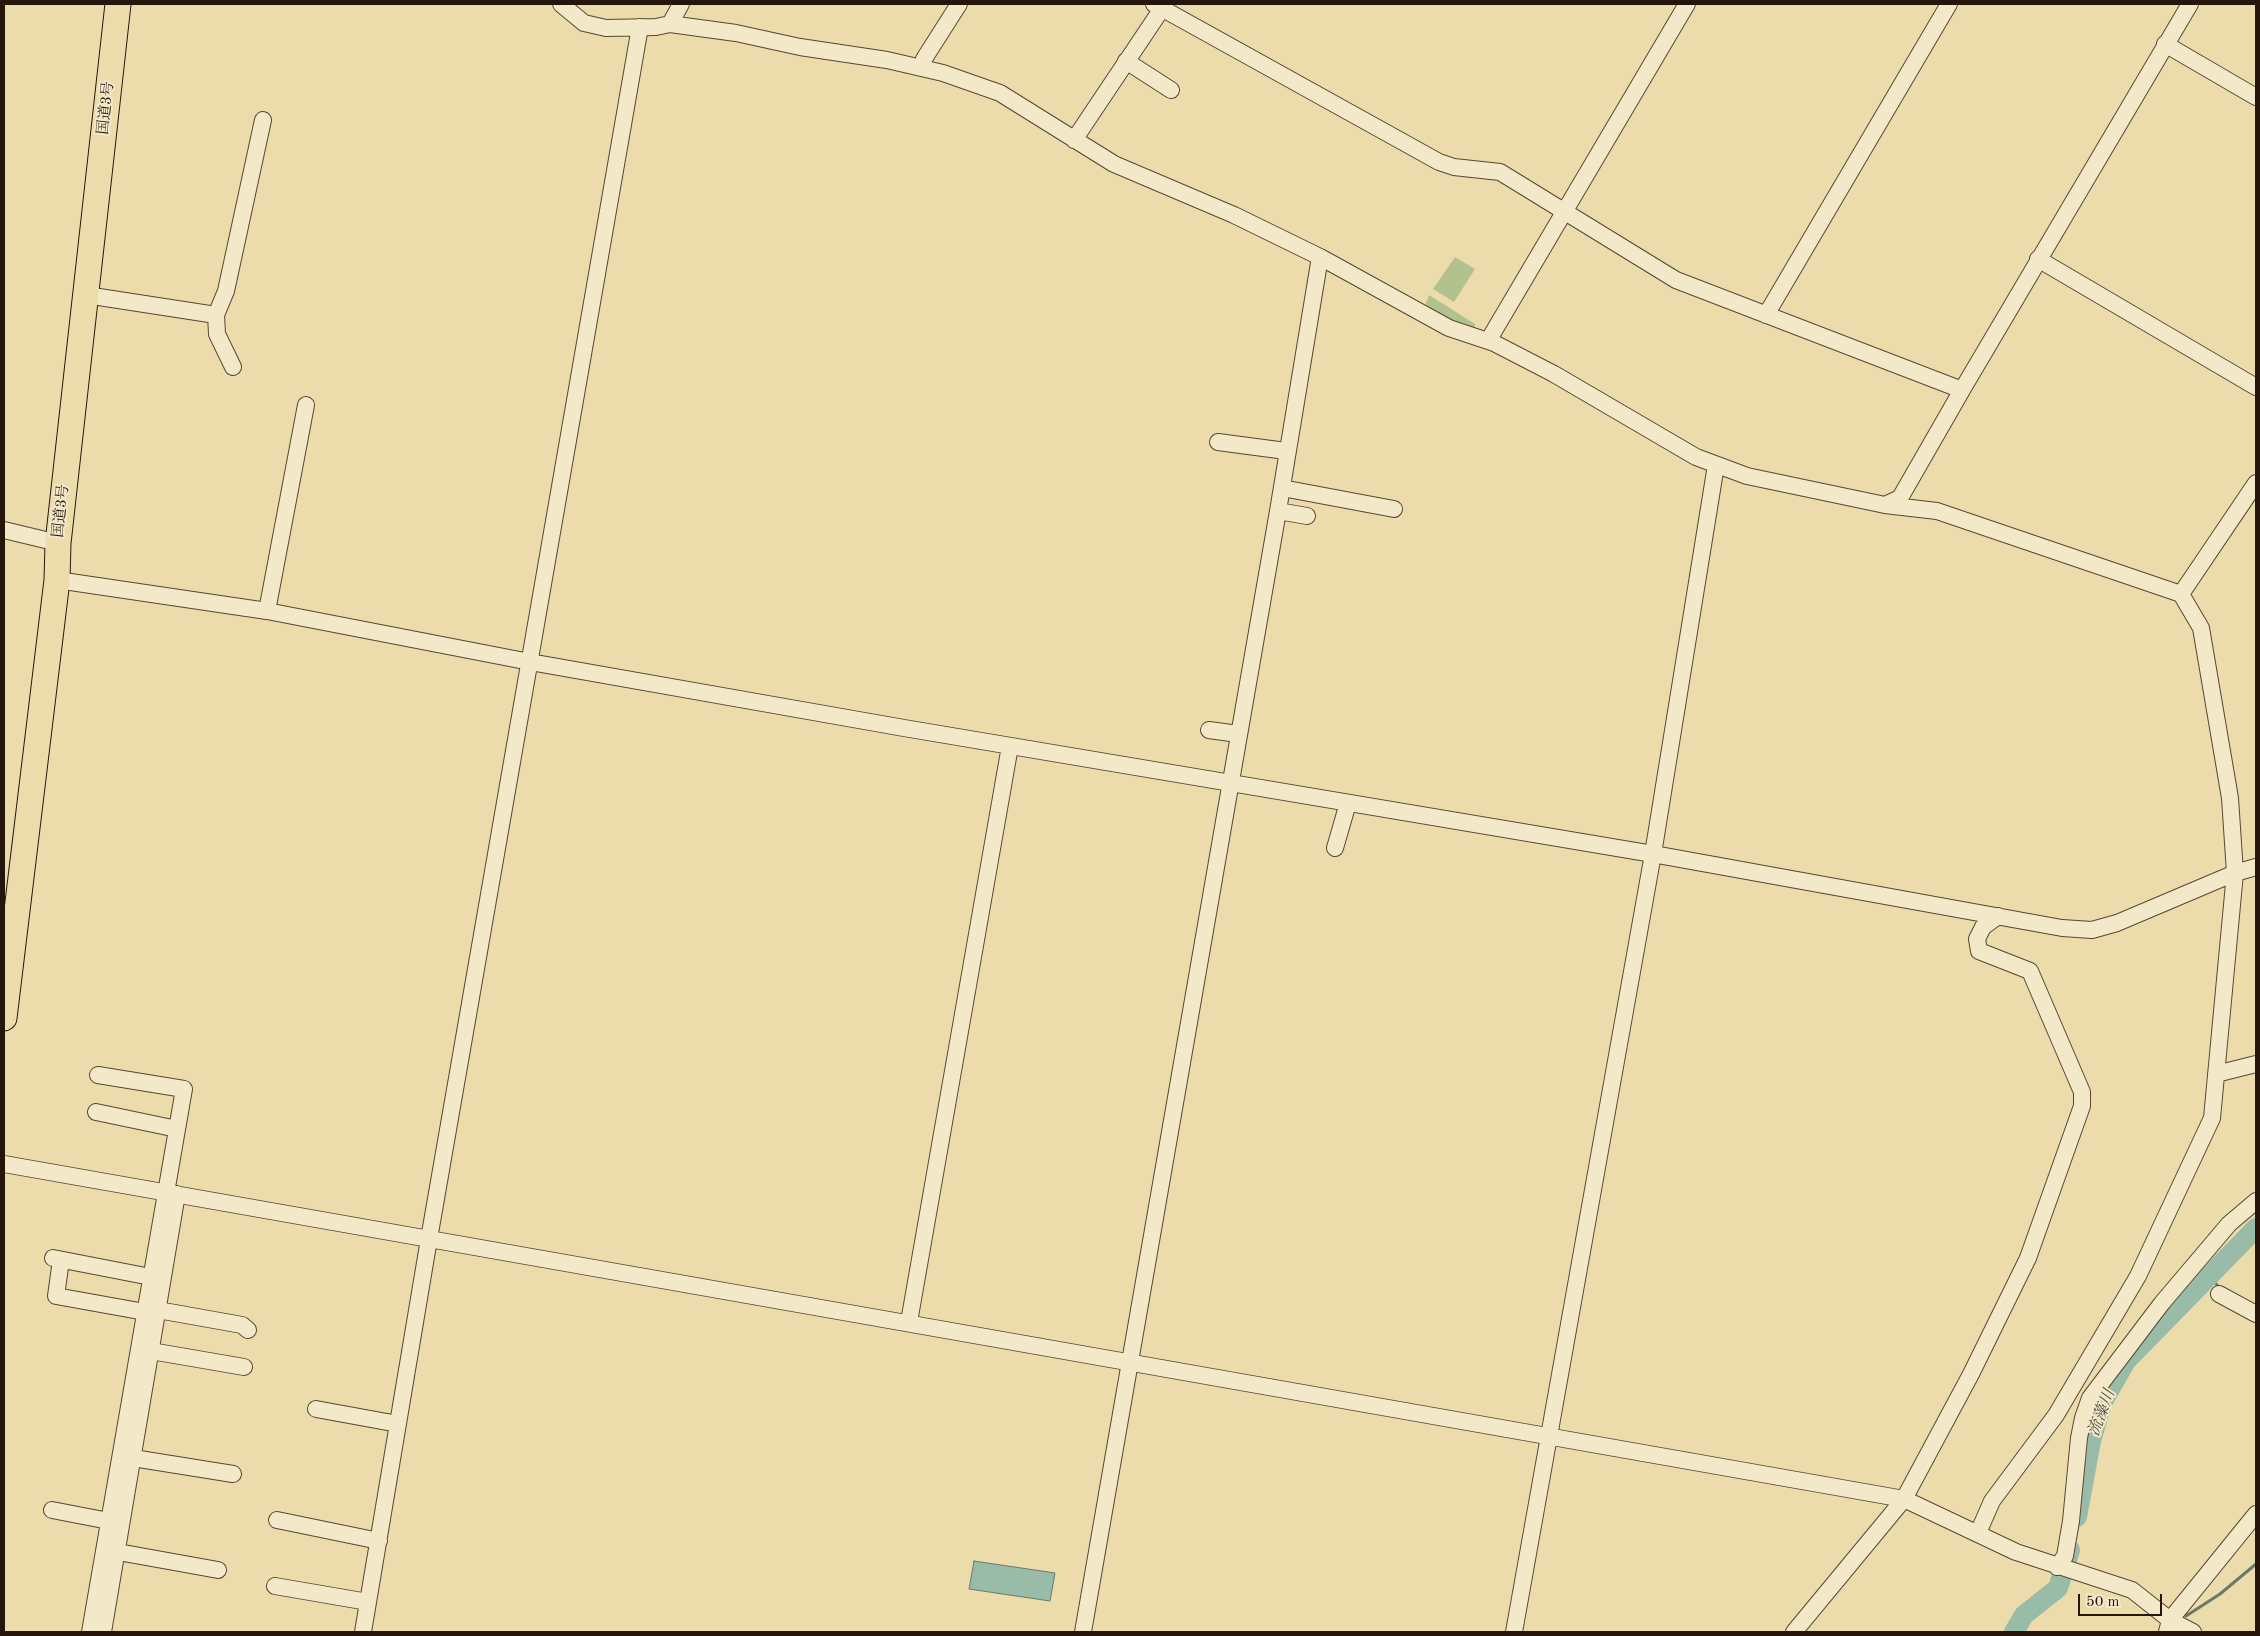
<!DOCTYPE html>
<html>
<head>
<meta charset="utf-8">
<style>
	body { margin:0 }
	#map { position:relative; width:2260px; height:1636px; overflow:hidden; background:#ecdcab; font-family:"Old Standard TT",serif }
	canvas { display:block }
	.frame { position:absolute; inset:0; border:5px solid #25150b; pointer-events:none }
	.scale { position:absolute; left:2078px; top:1594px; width:84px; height:22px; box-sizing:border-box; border:2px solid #25150b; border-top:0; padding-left:6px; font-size:15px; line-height:18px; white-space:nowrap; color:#25150b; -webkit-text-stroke:4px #f3e8c8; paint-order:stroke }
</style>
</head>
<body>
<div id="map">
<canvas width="2260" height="1636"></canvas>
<div class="frame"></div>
<div class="scale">50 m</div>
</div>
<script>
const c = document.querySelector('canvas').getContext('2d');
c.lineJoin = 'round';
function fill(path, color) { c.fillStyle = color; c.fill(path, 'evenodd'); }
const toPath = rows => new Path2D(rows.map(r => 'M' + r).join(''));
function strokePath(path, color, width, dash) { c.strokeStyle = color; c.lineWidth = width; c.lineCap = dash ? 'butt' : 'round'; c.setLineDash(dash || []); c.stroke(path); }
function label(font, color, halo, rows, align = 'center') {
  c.font = font + ' "Old Standard TT","Noto Serif JP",serif'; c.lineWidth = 4; c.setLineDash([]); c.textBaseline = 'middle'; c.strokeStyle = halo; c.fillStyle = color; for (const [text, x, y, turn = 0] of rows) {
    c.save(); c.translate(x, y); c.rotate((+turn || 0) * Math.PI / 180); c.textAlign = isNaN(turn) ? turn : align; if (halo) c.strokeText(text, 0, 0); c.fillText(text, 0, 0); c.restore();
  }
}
const green = toPath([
	[1455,257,1475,269,1454,302,1433,289],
	[1429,295,1475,324,1475,330,1472,330,1424,309]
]);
const water = toPath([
	[974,1561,1055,1573,1050,1601,969,1589,974,1561]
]);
const stream = toPath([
	[2214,1273,2215,1283,2219,1287],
	[2186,1616,2220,1594,2256,1564]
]);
const river = toPath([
	[2077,1517,2091,1441,2102,1403,2126,1361,2256,1228],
	[2014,1632,2024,1615,2058,1588,2070,1550]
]);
const minor = toPath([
	[561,4,584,23,606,28,656,27,670,24,736,33,800,47,887,60,943,73,1000,93,1114,164,1234,215,1320,257,1449,328,1494,343,1554,374,1696,457,1747,476,1885,505,1937,511,2181,594,2201,628,2230,798,2235,873,2212,1118,2138,1276,2056,1415,1992,1501,1978,1533],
	[1154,4,1439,162,1454,167,1500,172,1676,280,1962,390,2190,4],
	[670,24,681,4],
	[2165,44,2256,97],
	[1126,61,1171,90],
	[922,68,924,59,959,4],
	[1074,140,1165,4],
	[2038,259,2256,387],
	[86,295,216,315],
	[1766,315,1949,4],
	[1488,341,1687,4],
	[233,367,217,334,216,315,226,291,263,120],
	[1218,442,1286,451],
	[1282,488,1394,509],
	[1885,505,1900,498,1962,390],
	[1278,511,1307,516],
	[4,530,58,543],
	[57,580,267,611,530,662,904,728,1653,854,2062,928,2092,930,2117,923,2235,873,2256,867],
	[2181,594,2256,483],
	[267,611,306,405],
	[1209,730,1238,734],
	[1335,848,1348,803],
	[2216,1074,2256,1064],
	[96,1112,177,1129],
	[4,1164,1904,1499,2016,1552,2132,1590,2170,1620,2193,1632],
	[53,1258,161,1279],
	[61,1260,56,1296,156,1314],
	[2219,1294,2256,1314],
	[158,1310,242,1325,248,1330],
	[909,1322,1010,746],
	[151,1351,244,1367],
	[316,1409,398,1424],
	[133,1458,233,1474],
	[52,1510,109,1521],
	[277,1520,379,1541],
	[107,1550,218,1570],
	[2057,1567,2065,1556,2071,1521,2079,1438,2083,1418,2090,1398,2162,1303,2229,1224,2256,1201],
	[275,1586,368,1602],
	[90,1632,184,1089,98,1075],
	[103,1632,177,1194],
	[363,1632,429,1239,640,27],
	[1083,1632,1278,511,1320,257],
	[1514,1632,1653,854,1716,465],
	[1794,1632,1904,1499,1971,1374,2028,1258,2082,1106,2082,1092,2030,971,1979,951,1977,939,1983,927,1998,916],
	[2167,1632,2170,1620,2256,1514]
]);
const highway = toPath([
	[4,1018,57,580,58,543,118,4]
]);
const streetNames = [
	["国道3号",106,108,-84],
	["国道3号",61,511,-84]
];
const waterNames = [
	["流藻川",2102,1413,-69]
];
fill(green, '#b2c28e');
fill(water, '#99bca9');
strokePath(water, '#6b796a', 1);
strokePath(stream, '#6b796a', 3);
strokePath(river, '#99bca9', 20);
strokePath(minor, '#574733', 18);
strokePath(highway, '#25150b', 27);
strokePath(minor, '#f3e8c8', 16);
strokePath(highway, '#ecdcab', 25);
label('15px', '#25150b', '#f3e8c8', streetNames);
label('italic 16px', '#4e4f42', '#f3e8c8', waterNames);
</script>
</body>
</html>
